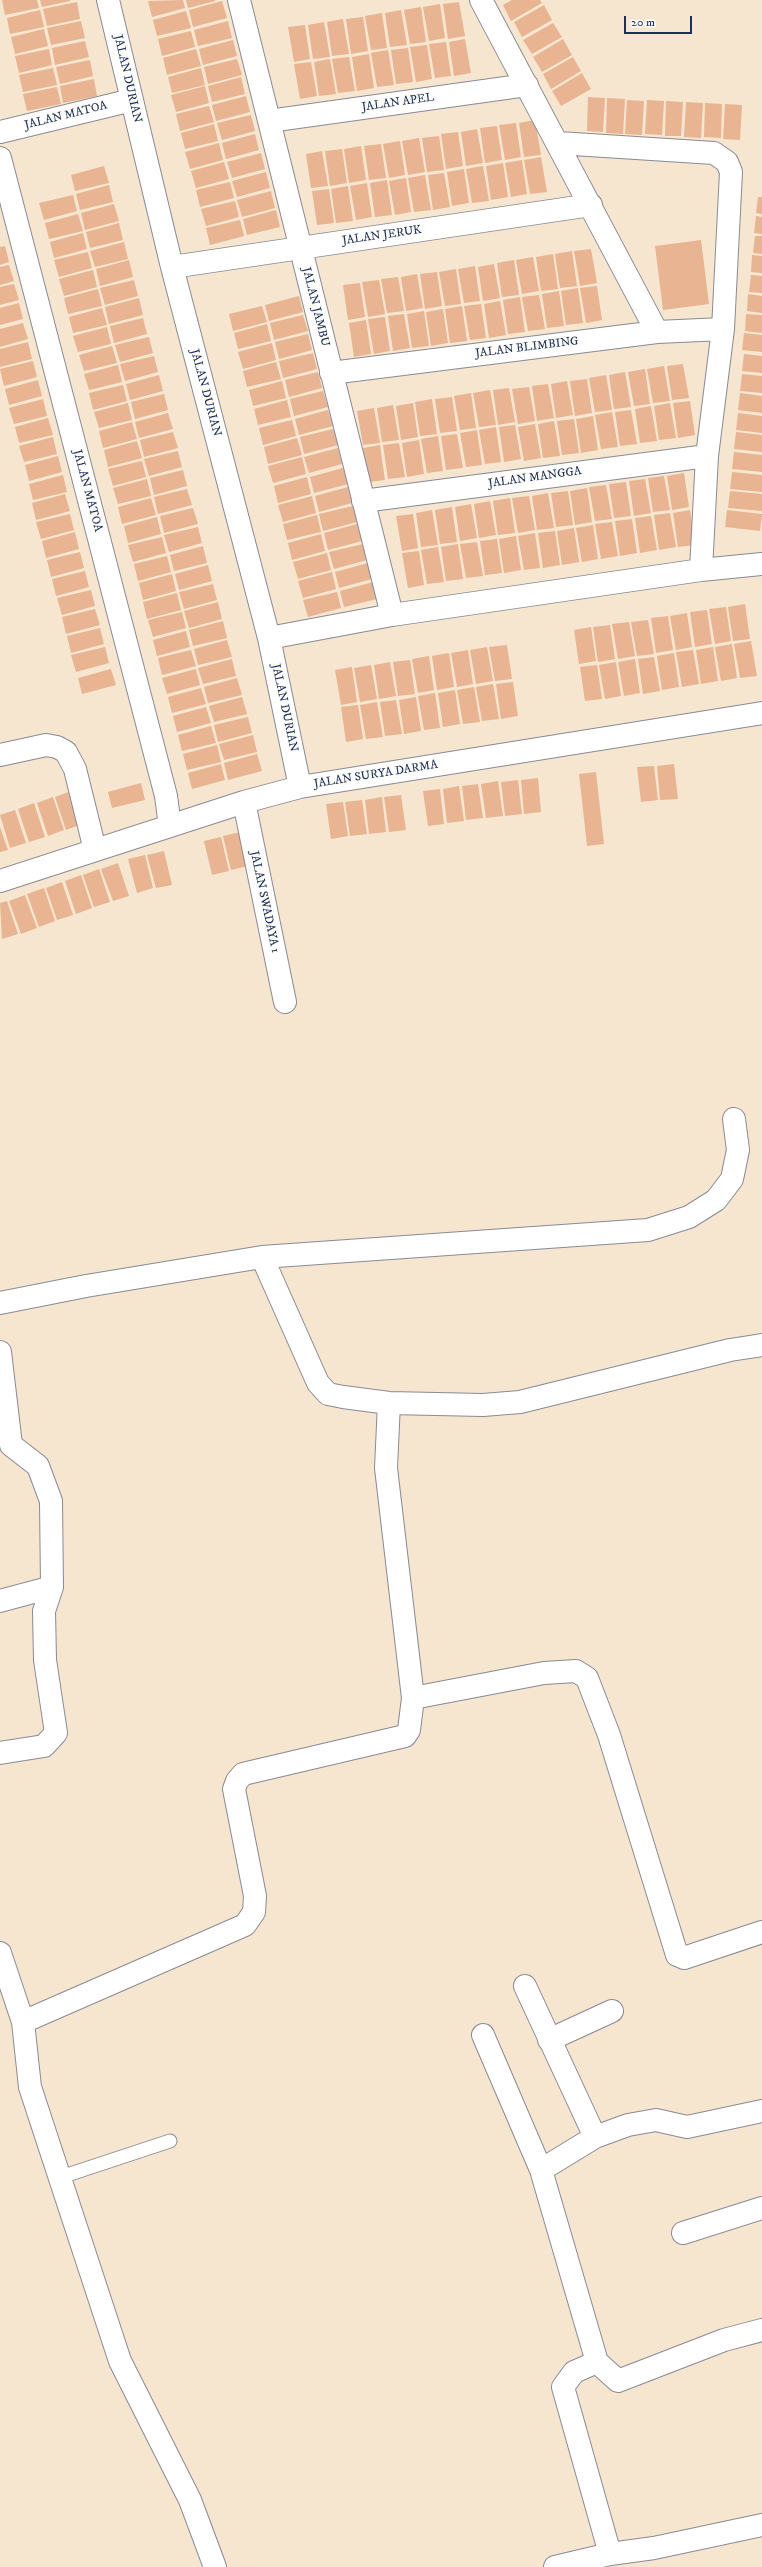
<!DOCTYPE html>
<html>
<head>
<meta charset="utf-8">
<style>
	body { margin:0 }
	#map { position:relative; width:762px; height:2567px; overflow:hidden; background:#f6e6cf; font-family:"IM FELL DW Pica",serif }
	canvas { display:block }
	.scale { position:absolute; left:624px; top:16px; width:68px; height:18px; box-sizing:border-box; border:2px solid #1b2f5e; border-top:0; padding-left:5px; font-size:12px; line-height:14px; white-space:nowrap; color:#1b2f5e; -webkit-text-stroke:3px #fdfcf7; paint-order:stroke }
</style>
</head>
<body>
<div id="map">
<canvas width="762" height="2567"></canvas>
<div class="scale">20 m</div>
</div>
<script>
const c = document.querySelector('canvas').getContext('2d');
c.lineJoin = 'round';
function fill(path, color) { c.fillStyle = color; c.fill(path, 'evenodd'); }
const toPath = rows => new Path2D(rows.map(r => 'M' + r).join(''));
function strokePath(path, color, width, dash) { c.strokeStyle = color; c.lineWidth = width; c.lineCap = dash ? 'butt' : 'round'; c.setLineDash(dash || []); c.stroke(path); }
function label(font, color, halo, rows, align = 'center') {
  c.font = font + ' "IM FELL DW Pica",serif'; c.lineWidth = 3; c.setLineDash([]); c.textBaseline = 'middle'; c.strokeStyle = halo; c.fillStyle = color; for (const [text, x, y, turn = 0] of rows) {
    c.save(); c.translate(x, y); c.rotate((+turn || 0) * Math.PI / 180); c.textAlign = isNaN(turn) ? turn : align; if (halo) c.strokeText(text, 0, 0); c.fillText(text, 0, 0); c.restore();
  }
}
const building = toPath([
	[2,0,37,0,39,8,5,15],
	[40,0,70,0,70,1,42,7],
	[183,0,185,8,152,17,148,1],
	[186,0,215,0,215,1,188,8],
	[512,0,540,0,542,3,511,21,503,5],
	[222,1,227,18,193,27,189,10],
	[77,2,80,19,47,26,43,9],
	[459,2,465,36,448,39,443,4],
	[440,4,445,38,429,41,423,7],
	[544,5,552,20,522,37,514,22],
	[421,7,426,42,410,44,404,10],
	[40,10,44,27,10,34,7,18],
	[401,10,407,45,390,47,385,13],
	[186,11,191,28,157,36,153,20],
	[382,13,387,48,371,50,365,16],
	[363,17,368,51,351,54,346,19],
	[343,19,349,54,332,56,327,22],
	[81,21,85,38,51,45,47,28],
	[228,21,232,38,198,46,194,30],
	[324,22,330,57,313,59,308,25],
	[553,23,562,37,532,54,523,40],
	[305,25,310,59,294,62,288,27],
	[44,29,48,46,15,54,11,37],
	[191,31,195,47,162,56,158,39],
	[465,39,471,73,454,76,449,42],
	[563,39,572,55,542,72,533,57],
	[233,40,237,56,203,65,199,49],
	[85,41,89,57,55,65,52,48],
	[446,42,451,76,435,78,429,44],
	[427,45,432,79,416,82,410,47],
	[408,48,413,82,396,84,391,50],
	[49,49,52,65,19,73,15,56],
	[196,49,201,66,167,75,163,58],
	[388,50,394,85,377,87,371,53],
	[369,54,374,88,357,91,352,57],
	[349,57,355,91,338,93,332,59],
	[573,57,581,71,551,89,543,74],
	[237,59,242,75,208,84,204,67],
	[330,59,336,94,319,96,314,62],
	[90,60,93,76,60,84,56,67],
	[311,62,317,96,300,99,294,64],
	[53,68,57,85,23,92,19,75],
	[201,68,205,85,172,93,168,77],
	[582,73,591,89,561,106,552,91],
	[241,77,245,94,212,102,208,86],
	[94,79,97,96,63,103,60,86],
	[205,86,209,103,176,112,171,95],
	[57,87,61,104,27,111,23,94],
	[246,96,250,112,216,121,212,105],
	[588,97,605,98,603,132,587,131],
	[607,98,625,99,623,134,606,133],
	[627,100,644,101,642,135,625,134],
	[647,100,664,101,662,135,645,134],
	[666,101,683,102,681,136,665,136],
	[686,102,703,103,701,138,684,137],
	[705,103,722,104,721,138,704,137],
	[725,104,742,105,740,140,723,139],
	[209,106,214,122,180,131,176,114],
	[251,115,255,131,222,140,217,123],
	[535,120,541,155,524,157,519,123],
	[516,123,521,157,505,160,499,125],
	[214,124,218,141,185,149,181,133],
	[497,126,502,160,485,163,480,128],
	[477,129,483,163,466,166,461,132],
	[458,132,463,166,446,169,441,134],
	[255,134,259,150,226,159,222,143],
	[439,136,444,170,427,172,422,138],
	[419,138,425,172,408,175,402,141],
	[400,141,405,175,389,178,383,144],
	[219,143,223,160,190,169,185,152],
	[381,144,386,178,369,180,364,146],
	[361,146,366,180,349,183,344,149],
	[342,149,347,183,330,186,325,151],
	[322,151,328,186,311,188,306,154],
	[261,153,265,169,232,178,227,162],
	[541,157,547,192,530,194,524,160],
	[522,160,527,194,511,197,505,163],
	[224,162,229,179,196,188,191,171],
	[503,163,508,197,491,200,486,166],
	[104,166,109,183,75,191,71,175],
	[483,166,489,201,472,203,466,169],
	[464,169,469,203,452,206,447,172],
	[266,172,270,188,237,197,232,181],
	[444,173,450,207,433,210,428,175],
	[425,175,431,210,414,212,408,178],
	[406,178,411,212,395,215,389,181],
	[387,180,392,215,375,217,370,183],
	[230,182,234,198,200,207,196,190],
	[367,183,372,217,356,220,350,186],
	[109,185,113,202,80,210,76,194],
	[348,186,353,221,336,223,331,189],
	[329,189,334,223,317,225,312,191],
	[271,191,275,208,242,217,237,200],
	[73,195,77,211,44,220,39,203],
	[758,197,762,197,762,214,756,213],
	[235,201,239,217,206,226,201,209],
	[114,204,119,221,85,230,81,213],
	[276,210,280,227,247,235,243,219],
	[78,214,83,231,49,239,45,223],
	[756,216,762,217,762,234,754,233],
	[240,220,244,236,210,245,206,228],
	[119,223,123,240,90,248,86,232],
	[83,233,87,249,54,258,50,242],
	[755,236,762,236,762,254,753,253],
	[701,240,709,304,663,310,655,246],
	[124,242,128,259,95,267,90,251],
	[5,246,9,262,0,265,0,247],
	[591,249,597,283,580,286,574,251],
	[572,251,577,286,560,288,555,254],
	[88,252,92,268,59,277,54,260],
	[553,254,558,289,541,291,536,257],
	[752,255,762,256,762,273,751,272],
	[533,257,539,291,522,294,516,260],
	[129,260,133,277,100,286,96,269],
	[514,260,519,295,502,297,497,263],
	[494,264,500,298,483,301,478,267],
	[9,265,14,281,0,285,0,267],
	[475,266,480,301,464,303,458,269],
	[456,269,461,304,445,306,439,272],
	[93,270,97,287,64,296,59,279],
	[437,272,442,306,425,309,420,274],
	[417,274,423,308,406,311,401,277],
	[751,275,762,276,762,293,749,292],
	[398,277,404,311,387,313,381,279],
	[134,280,138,296,105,305,100,288],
	[379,280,385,314,368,317,362,282],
	[360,283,365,317,348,320,343,285],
	[14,284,19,300,0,305,0,287],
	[597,286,602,320,586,323,580,288],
	[578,288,583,323,566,325,561,291],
	[98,289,102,306,68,314,64,298],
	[559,291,564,326,547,328,542,294],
	[748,294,762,296,762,313,747,311],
	[539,295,545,329,528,331,522,297],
	[299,296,303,312,269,321,265,305],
	[520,297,525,332,508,334,503,300],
	[139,298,143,315,109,324,105,307],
	[500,301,506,335,489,338,484,304],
	[19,303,23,319,0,325,0,308],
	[481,304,486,338,470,340,464,306],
	[262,306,267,322,233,331,229,314],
	[462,306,467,341,450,343,445,309],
	[102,308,107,325,73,333,69,317],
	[443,309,448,343,431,346,426,312],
	[424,311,429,346,412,348,407,314],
	[404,314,410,348,393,351,388,316],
	[746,314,762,315,762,333,745,331],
	[303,315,308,331,274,340,270,323],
	[385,317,390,351,374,354,368,319],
	[143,318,147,334,114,343,110,326],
	[366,320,371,354,354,357,349,323],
	[23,323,28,339,0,347,0,329],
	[267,324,271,341,238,349,234,333],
	[107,327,111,344,78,352,73,336],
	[744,333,762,335,762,352,742,350],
	[308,334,312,350,279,359,275,342],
	[149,337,153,353,120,362,115,345],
	[28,342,32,359,0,367,0,349],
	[272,343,276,360,243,369,238,352],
	[112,346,117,363,84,371,79,355],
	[313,353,317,369,283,378,279,361],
	[744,354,762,356,762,373,742,371],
	[154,356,158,372,125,381,120,364],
	[33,361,37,377,4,386,0,369],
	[276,362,281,379,247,387,243,371],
	[683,364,689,398,672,400,667,366],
	[118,365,122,382,89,390,84,374],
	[664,366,670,401,653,403,647,369],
	[645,369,650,404,634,406,628,372],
	[318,372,322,388,289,397,285,380],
	[625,372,631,407,614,409,609,375],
	[742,374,762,376,762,393,740,391],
	[159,375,163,391,130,400,126,384],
	[606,375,612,410,595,412,589,378],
	[587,379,592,413,575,416,570,381],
	[38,380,42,396,9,405,5,389],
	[282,381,286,398,253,406,249,390],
	[567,381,573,415,556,418,551,384],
	[548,384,554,418,537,421,532,386],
	[123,385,127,401,93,410,89,393],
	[529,387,535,421,518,424,512,389],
	[509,388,515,422,498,425,493,390],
	[490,390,496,425,479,427,473,393],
	[323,391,328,407,294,416,290,399],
	[471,393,476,428,460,430,454,396],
	[740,393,762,396,762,413,738,410],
	[164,394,168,410,135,419,131,402],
	[452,397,457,431,440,433,435,399],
	[43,399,47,416,14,424,9,408],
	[432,399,437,434,420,436,415,402],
	[287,400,291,417,258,425,254,409],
	[690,401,695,435,678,438,673,403],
	[128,403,132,420,99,428,94,412],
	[413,403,418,437,401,440,396,406],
	[670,403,676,438,659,440,654,406],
	[393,405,399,440,382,442,377,408],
	[651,406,657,441,640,443,635,409],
	[374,408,380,443,363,445,357,411],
	[328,410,333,426,299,435,295,419],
	[631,410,637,444,620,446,615,412],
	[612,412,618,447,601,449,595,415],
	[168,413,173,429,139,438,135,422],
	[738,413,762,416,762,433,736,430],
	[593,416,598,450,581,453,576,419],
	[48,418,53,435,19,443,15,427],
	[574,419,579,453,562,455,557,421],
	[292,420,296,436,263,445,259,428],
	[554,421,560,456,543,458,538,424],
	[132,422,137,439,103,448,99,431],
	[535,424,541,458,524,461,518,427],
	[515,425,521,459,504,462,499,427],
	[496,427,501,462,485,464,479,430],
	[333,429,338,445,304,454,300,437],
	[477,430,482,465,466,467,460,433],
	[173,432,178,448,144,457,140,440],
	[736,432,762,435,762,452,734,449],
	[457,434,463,468,446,470,441,436],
	[438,436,443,471,427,473,421,439],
	[53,437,57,454,24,462,19,446],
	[297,438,302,455,268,464,264,447],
	[419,440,424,474,407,477,402,443],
	[137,441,142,458,108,467,104,450],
	[399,443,405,477,388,479,383,445],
	[380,445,385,480,369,482,363,448],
	[338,448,342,464,309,473,304,457],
	[178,451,182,467,149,476,144,459],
	[734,452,762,455,762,472,732,469],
	[58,456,62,472,29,481,25,465],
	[302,457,306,474,273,483,268,466],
	[142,461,146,477,113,486,108,469],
	[343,468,348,484,314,493,310,477],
	[183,470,187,486,154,495,150,478],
	[732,472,762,475,762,492,730,489],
	[684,473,689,507,672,510,667,476],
	[63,475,67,492,33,500,29,484],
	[664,476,670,510,653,512,648,478],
	[307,477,311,494,278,503,274,486],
	[147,479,151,496,118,504,113,488],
	[645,479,651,513,634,516,629,481],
	[626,482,631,516,614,518,609,484],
	[606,485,612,519,595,521,589,487],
	[348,487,352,503,319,512,315,496],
	[587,488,592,522,575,525,570,491],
	[187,489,192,505,158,514,154,497],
	[568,491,573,525,556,527,551,493],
	[730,491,762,494,762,511,728,508],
	[548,493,554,528,537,530,532,496],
	[65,494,70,511,36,520,32,503],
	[312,496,316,513,283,522,278,505],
	[529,496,535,530,518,533,512,498],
	[151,498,156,515,122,524,118,507],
	[510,498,515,533,498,535,493,501],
	[490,501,496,535,479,538,474,504],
	[471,504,477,538,460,541,455,507],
	[353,506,357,522,323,531,319,514],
	[452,507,457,542,440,544,435,510],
	[193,508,198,524,164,533,160,516],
	[432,510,438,545,421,547,416,513],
	[690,510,695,545,678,547,673,513],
	[727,510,762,514,760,531,725,527],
	[670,513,676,547,659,550,654,515],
	[70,514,74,530,41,539,36,522],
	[413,514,418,548,402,551,396,516],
	[317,515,321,532,287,540,283,524],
	[651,516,657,550,640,553,635,518],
	[157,517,161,534,128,543,124,526],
	[632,519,637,553,620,556,615,521],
	[612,522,618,556,601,559,595,524],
	[357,524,362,541,328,550,324,533],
	[593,525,598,559,582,562,576,528],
	[198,527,202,543,169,552,164,535],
	[574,528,579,562,562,565,557,531],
	[555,531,560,565,543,568,538,533],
	[75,532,79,549,46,558,42,541],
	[535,533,540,568,524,570,518,536],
	[321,534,325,551,292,560,288,543],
	[516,536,521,570,504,573,499,539],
	[162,537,166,553,133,562,128,545],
	[497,539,502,573,485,575,480,541],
	[477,542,483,576,466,578,460,544],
	[363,544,367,560,334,569,329,552],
	[458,544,463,579,446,581,441,547],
	[203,546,207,563,174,571,170,555],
	[438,547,444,582,427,584,421,550],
	[419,551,424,585,408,588,402,553],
	[80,552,84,568,51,577,47,560],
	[327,553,331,570,298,579,293,562],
	[167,556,171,572,138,581,134,564],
	[368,563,372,579,339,588,335,572],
	[208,565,212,581,179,590,175,574],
	[85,571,89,587,56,596,52,579],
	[332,572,336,589,303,598,298,581],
	[172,574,176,591,143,600,139,583],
	[373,582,377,599,344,607,340,591],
	[213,584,217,600,184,609,179,592],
	[91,590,95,606,62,615,57,598],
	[337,592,341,608,308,617,303,600],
	[177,593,181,610,147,619,143,602],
	[218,602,222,619,189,628,184,611],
	[745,604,750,639,733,641,728,607],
	[726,607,731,641,715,644,709,609],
	[95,609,100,625,66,634,62,617],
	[707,610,712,644,695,647,690,612],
	[182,612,186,628,153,637,148,620],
	[687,613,692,647,676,650,670,616],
	[668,616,673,650,656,653,651,618],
	[648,620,654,654,637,656,631,622],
	[223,621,227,638,193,646,189,630],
	[629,622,635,656,618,659,612,624],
	[610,625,615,659,598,662,593,627],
	[591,627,596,661,579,664,574,630],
	[100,628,104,644,71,653,67,636],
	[186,631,190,647,157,656,153,640],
	[227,640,232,657,198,665,194,649],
	[751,641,757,676,740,678,734,644],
	[732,644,737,678,721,681,715,647],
	[507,645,512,679,495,681,489,647],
	[105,647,109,663,76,672,71,655],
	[487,647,493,681,476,684,470,650],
	[713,647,718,681,701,684,696,650],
	[191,650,196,666,162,675,158,658],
	[468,650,473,684,457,687,451,653],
	[693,650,699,684,682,687,676,652],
	[449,653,454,687,437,690,432,656],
	[674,653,679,687,662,690,657,656],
	[429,656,434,690,418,693,412,659],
	[654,657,660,691,643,694,638,659],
	[232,659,236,676,203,684,198,668],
	[635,659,640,693,624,696,618,662],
	[410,660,415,694,398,696,393,662],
	[390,662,396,696,379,699,374,665],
	[616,662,621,696,605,699,599,665],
	[371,665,377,699,360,702,354,668],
	[597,665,602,699,585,701,580,667],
	[352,667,357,702,341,705,335,670],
	[111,669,116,685,82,694,78,678],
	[196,669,200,685,167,694,162,678],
	[237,678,242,695,208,703,204,687],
	[513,682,518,716,501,719,496,684],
	[493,684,499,719,482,721,476,687],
	[474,687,480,722,463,724,457,690],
	[201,688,206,704,172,713,168,697],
	[455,690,460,724,443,727,438,693],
	[435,693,440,728,424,730,418,696],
	[242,697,247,714,214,722,209,706],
	[416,697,421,731,404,734,399,700],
	[396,700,402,734,385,736,380,702],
	[377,702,383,737,366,739,360,705],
	[358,705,363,739,346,742,341,707],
	[206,707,211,723,177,732,173,716],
	[248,717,252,733,218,742,214,725],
	[211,726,216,743,182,751,178,735],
	[253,735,257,752,224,760,219,744],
	[217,745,221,762,187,770,183,754],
	[257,754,262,771,228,780,224,763],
	[221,764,225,780,192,789,188,773],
	[674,764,678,799,660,800,657,766],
	[654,766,658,800,641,802,637,767],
	[596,772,604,844,587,846,579,774],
	[538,778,541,812,524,814,521,780],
	[518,780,522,814,505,816,501,782],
	[498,781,503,816,486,818,481,784],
	[141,783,145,800,112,808,108,792],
	[478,784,483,818,466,820,462,786],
	[459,786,464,821,447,823,443,789],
	[440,789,444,824,428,826,423,791],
	[71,791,82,824,66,830,55,797],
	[401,795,406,830,389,832,384,797],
	[53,797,64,830,48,836,37,803],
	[382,797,386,832,369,834,365,800],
	[362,800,367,834,350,836,345,802],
	[343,802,348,836,331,839,326,804],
	[34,803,45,837,29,842,18,809],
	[15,810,26,843,10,848,0,815],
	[0,827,8,850,0,852],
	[240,832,248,866,231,870,223,836],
	[221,837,229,871,212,875,204,841],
	[164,851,172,885,156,888,147,855],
	[145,855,153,888,137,893,128,859],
	[118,863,129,896,113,901,101,869],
	[99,869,110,902,94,907,83,875],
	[81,875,92,908,76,914,65,881],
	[62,882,73,915,57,920,46,888],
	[44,888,55,921,39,927,27,894],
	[25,895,37,928,21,934,9,901],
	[7,901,18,934,2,939,0,903]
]);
const service = toPath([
	[58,2178,170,2141]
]);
const minor = toPath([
	[108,0,172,267,269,638,300,787],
	[239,0,392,615],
	[481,0,657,332],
	[269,121,527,85],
	[0,132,132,100],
	[558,143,714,153,727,162,731,172,723,329,707,456,701,570],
	[0,158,166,796,170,826],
	[172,267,591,205],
	[331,373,657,332,723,329],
	[363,501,707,456],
	[269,638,392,615,701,570,762,564],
	[0,755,46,745,57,747,66,752,75,769,95,850],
	[244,802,285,1002],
	[0,881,244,802,300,787,762,713],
	[262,1257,318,1383,328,1394,343,1397,389,1403,483,1405,520,1402,730,1350,762,1345],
	[0,1303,86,1286,262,1257,648,1230,689,1217,716,1200,732,1179,738,1150,734,1119],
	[0,1352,11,1445,38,1466,51,1501,52,1587,44,1611,45,1660,56,1733,44,1746,0,1753],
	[389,1403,386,1468,413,1698,544,1673,576,1671,587,1678,609,1735,677,1955,684,1958,762,1932],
	[0,1601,52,1587],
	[0,1953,23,2022,30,2087,120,2361,190,2500,215,2567],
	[525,1986,595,2137],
	[23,2022,245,1925,254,1912,255,1896,234,1789,237,1781,243,1774,405,1736,409,1730,413,1698],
	[483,2035,541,2170],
	[549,2040,612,2011],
	[683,2233,762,2208],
	[597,2362,618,2381,724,2340,762,2330],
	[610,2554,654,2548,762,2525],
	[555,2567,610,2554,563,2387,574,2372,597,2362,541,2170,595,2137,628,2125,656,2120,687,2127,762,2111]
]);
const streetNames = [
	["JALAN DURIAN",127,79,77],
	["JALAN APEL",398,103,-8],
	["JALAN MATOA",66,116,-14],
	["JALAN JERUK",382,236,-8],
	["JALAN JAMBU",315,307,76],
	["JALAN BLIMBING",527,348,-7],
	["JALAN DURIAN",205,393,75],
	["JALAN MANGGA",535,478,-8],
	["JALAN MATOA",87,491,75],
	["JALAN DURIAN",284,708,78],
	["JALAN SURYA DARMA",376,775,-9],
	["JALAN SWADAYA 1",264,902,78]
];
fill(building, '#e8b492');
strokePath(service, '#888a96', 15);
strokePath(minor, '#888a96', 24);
strokePath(service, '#fff', 13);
strokePath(minor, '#fff', 22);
label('12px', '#1b2f5e', '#fdfcf7', streetNames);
</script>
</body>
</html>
